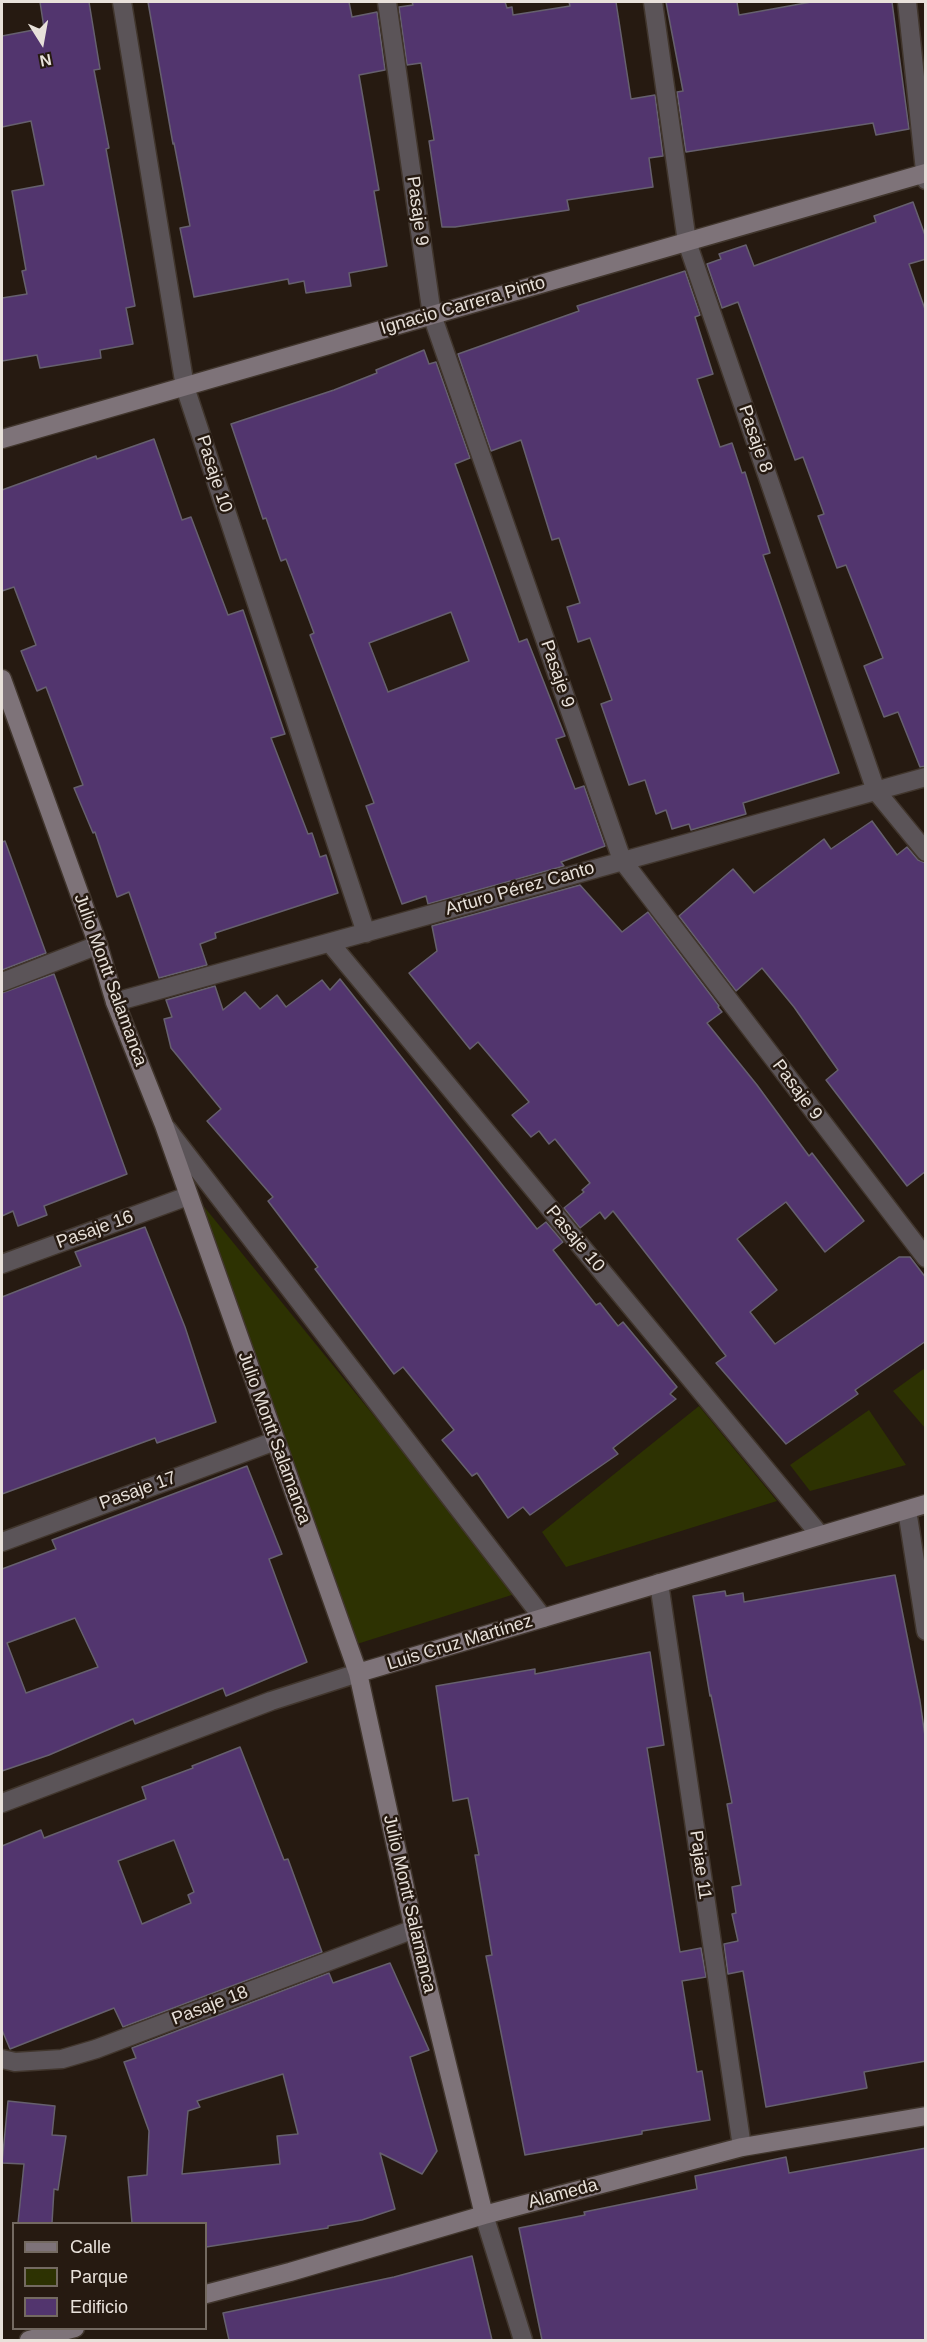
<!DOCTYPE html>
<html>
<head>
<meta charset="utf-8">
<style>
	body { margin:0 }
	#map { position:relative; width:927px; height:2342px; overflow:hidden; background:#261a11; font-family:Arial,sans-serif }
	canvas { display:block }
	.frame { position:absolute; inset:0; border:3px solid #e8e1da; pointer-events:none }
	.legend { position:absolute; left:12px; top:2222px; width:195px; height:108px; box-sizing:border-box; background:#261a11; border:2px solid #746a61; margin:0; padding:8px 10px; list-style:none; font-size:18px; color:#e8e1da }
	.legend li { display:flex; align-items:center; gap:12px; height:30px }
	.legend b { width:30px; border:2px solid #746a61 }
	.north { position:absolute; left:12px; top:12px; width:60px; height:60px; -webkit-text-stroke:4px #261a11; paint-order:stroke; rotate:169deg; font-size:16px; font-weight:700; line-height:24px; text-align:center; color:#e8e1da }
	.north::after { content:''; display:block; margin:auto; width:21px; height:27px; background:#e8e1da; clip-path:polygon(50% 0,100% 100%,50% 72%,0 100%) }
</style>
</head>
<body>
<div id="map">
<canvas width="927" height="2342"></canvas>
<div class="frame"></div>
<ul class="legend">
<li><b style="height:8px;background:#7e7379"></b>Calle</li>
<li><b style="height:16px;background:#2d3202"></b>Parque</li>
<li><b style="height:16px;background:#52356e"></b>Edificio</li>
</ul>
<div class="north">N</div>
</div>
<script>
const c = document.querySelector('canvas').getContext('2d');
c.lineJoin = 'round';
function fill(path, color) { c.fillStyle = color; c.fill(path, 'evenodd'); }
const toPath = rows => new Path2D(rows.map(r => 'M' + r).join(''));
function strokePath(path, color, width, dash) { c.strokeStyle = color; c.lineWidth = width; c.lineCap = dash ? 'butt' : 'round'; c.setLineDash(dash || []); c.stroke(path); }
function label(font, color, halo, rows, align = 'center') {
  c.font = font + ' Arial,sans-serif'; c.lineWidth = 5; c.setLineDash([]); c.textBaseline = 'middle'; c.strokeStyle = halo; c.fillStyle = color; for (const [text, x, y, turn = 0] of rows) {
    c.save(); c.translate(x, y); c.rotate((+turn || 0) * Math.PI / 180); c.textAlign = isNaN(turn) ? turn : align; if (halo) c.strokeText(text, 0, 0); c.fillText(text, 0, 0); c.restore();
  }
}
const green = toPath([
	[197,1198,518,1593,357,1644],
	[925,1368,925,1428,893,1391],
	[699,1406,777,1501,566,1567,542,1532],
	[869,1410,906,1465,810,1491,790,1465]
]);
const building = toPath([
	[40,2,89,2,100,69,94,70,109,148,106,149,135,306,126,308,133,344,100,350,101,358,40,368,37,355,2,361,2,298,27,294,22,271,26,270,12,191,44,185,31,121,2,127,2,36,44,28,40,2],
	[148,2,349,2,352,17,377,12,385,70,359,75,379,190,374,191,387,266,349,273,351,286,306,293,304,281,289,284,288,279,194,297,180,228,190,226,174,143,173,144,148,2],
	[412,2,505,2,507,8,512,7,513,15,570,6,569,2,616,2,631,99,655,95,663,156,649,158,653,187,567,200,569,210,455,227,442,227,429,141,434,140,421,63,407,65,399,7,413,5,412,2],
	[666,2,737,2,739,15,811,2,892,2,909,129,876,135,873,123,686,152,677,92,683,91,666,2],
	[913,202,926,238,926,259,909,264,926,312,926,766,920,767,898,712,884,717,864,666,883,658,846,565,837,568,818,516,824,514,803,457,795,460,738,302,722,308,707,264,721,259,719,254,746,245,754,266,876,222,874,216,913,202],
	[685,271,700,315,695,317,713,374,697,379,720,447,732,443,742,473,745,472,770,553,763,555,839,773,743,803,746,814,691,830,689,824,672,829,666,810,656,814,645,780,629,785,601,704,612,700,590,638,578,642,567,607,580,603,559,538,552,540,521,440,491,451,458,354,579,311,577,306,685,271],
	[424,350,429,364,436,362,470,458,455,464,519,642,527,639,565,736,556,739,575,789,584,786,605,846,561,862,564,866,428,904,426,896,402,904,366,806,374,803,310,635,314,633,286,559,281,561,266,518,263,519,231,424,334,390,377,373,376,370,424,350],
	[451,612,469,661,388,692,369,643,451,612],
	[154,439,182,520,191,517,228,615,243,610,285,734,271,738,308,834,312,833,320,857,326,855,338,893,215,933,216,938,200,944,207,965,159,978,129,892,117,897,95,832,93,833,74,788,83,785,46,687,37,691,21,651,36,645,14,587,2,591,2,490,96,456,97,459,154,439],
	[872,821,897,855,907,847,918,860,926,863,926,1171,907,1186,826,1080,838,1070,794,1007,762,968,736,991,679,916,733,869,754,893,824,839,831,849,872,821],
	[5,841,46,953,2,970,2,842,5,841],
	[580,885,622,932,648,912,719,1006,718,1007,722,1012,707,1023,757,1085,809,1156,812,1153,864,1221,825,1252,786,1202,737,1239,777,1290,750,1312,775,1344,899,1257,910,1257,926,1278,926,1341,855,1390,858,1394,786,1444,716,1363,726,1356,613,1211,605,1219,600,1212,580,1228,564,1208,584,1192,582,1190,590,1183,555,1139,549,1144,539,1131,531,1137,512,1115,529,1102,478,1042,470,1049,409,973,437,951,432,926,580,885],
	[54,974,127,1174,44,1206,47,1215,18,1226,13,1211,2,1216,2,993,54,974],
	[340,979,537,1229,546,1222,563,1242,553,1250,596,1305,600,1303,618,1326,623,1322,677,1387,670,1394,676,1399,613,1448,618,1454,530,1515,523,1507,508,1518,477,1473,472,1476,442,1440,454,1430,403,1367,394,1374,315,1269,318,1267,268,1201,273,1197,207,1121,221,1109,171,1048,164,1019,172,1017,166,1000,215,986,223,1010,245,992,260,1009,277,995,286,1007,322,980,330,990,340,979],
	[145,1227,185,1327,216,1422,157,1443,155,1438,2,1494,2,1297,81,1266,75,1252,145,1227],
	[247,1466,282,1554,269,1559,307,1662,226,1696,223,1688,135,1724,133,1719,49,1755,2,1771,2,1569,56,1549,52,1540,247,1466],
	[75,1618,98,1667,26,1693,7,1643,75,1618],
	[895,1575,920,1701,926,1743,926,2061,864,2072,867,2088,766,2107,743,1971,728,1974,724,1944,738,1941,732,1914,736,1913,732,1887,741,1885,727,1804,732,1803,711,1695,710,1696,693,1596,725,1591,726,1596,743,1593,744,1602,895,1575],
	[650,1652,664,1745,647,1748,680,1952,701,1948,706,1977,682,1981,697,2072,702,2071,710,2120,642,2131,642,2134,525,2155,486,1956,492,1955,475,1855,479,1855,468,1798,453,1801,436,1686,535,1669,535,1674,650,1652],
	[240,1747,284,1860,288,1859,322,1952,123,2027,114,2008,10,2049,2,2030,2,1846,41,1830,44,1838,146,1799,142,1787,193,1768,192,1766,240,1747],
	[174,1840,194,1892,188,1895,191,1903,142,1924,118,1861,174,1840],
	[390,1963,429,2050,410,2057,437,2151,422,2174,380,2153,395,2209,362,2220,328,2226,328,2228,206,2247,206,2223,132,2223,128,2177,147,2175,149,2131,124,2062,136,2058,132,2048,329,1973,333,1983,390,1963],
	[283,2074,298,2134,277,2136,280,2164,182,2174,188,2111,200,2107,197,2101,283,2074],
	[8,2101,55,2106,52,2135,66,2136,58,2190,54,2189,52,2223,18,2223,24,2164,2,2163,8,2101],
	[926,2148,926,2340,542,2340,519,2228,585,2215,584,2212,697,2189,695,2176,786,2157,789,2173,926,2148],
	[472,2256,492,2340,229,2340,223,2313,394,2277,472,2256]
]);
const street = toPath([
	[122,2,185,387,366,933],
	[387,2,432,315,622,860,926,1258],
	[653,2,687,242,876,791,926,852],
	[907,2,926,180],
	[330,943,820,1535],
	[2,982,98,945],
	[115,1002,926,777],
	[167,1129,543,1618],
	[2,1264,188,1196],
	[907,1510,926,1631],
	[2,1542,275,1441],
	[659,1583,742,2147],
	[2,1803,271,1701,358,1673],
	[2,2059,15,2062,62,2059,96,2049,414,1929],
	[484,2215,523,2340]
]);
const secondary = toPath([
	[2,439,926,173],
	[2,679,98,945,115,1002,164,1125,358,1673,414,1929,484,2215],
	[358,1673,926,1504],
	[206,2294,290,2272,484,2215,742,2147,926,2116],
	[29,2340,75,2328]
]);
const streetNames = [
	["Pasaje 9",417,211,82],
	["Ignacio Carrera Pinto",463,306,-16],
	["Pasaje 8",755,439,71],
	["Pasaje 10",214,474,72],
	["Pasaje 9",557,674,71],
	["Arturo Pérez Canto",520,889,-16],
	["Julio Montt Salamanca",110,980,70],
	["Pasaje 9",797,1090,53],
	["Pasaje 16",95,1230,-20],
	["Pasaje 10",575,1239,50],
	["Julio Montt Salamanca",274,1438,70],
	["Pasaje 17",138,1491,-20],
	["Luis Cruz Martínez",460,1643,-17],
	["Pajae 11",700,1865,82],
	["Julio Montt Salamanca",409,1904,77],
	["Pasaje 18",210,2006,-21],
	["Alameda",563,2194,-15]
];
fill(green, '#2d3202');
fill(building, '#52356e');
strokePath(building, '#66606e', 1.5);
strokePath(street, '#41362d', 21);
strokePath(secondary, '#41362d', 21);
strokePath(street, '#5b5458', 18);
strokePath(secondary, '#7e7379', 18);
label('18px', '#e8e1da', '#261a11', streetNames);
</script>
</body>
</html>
